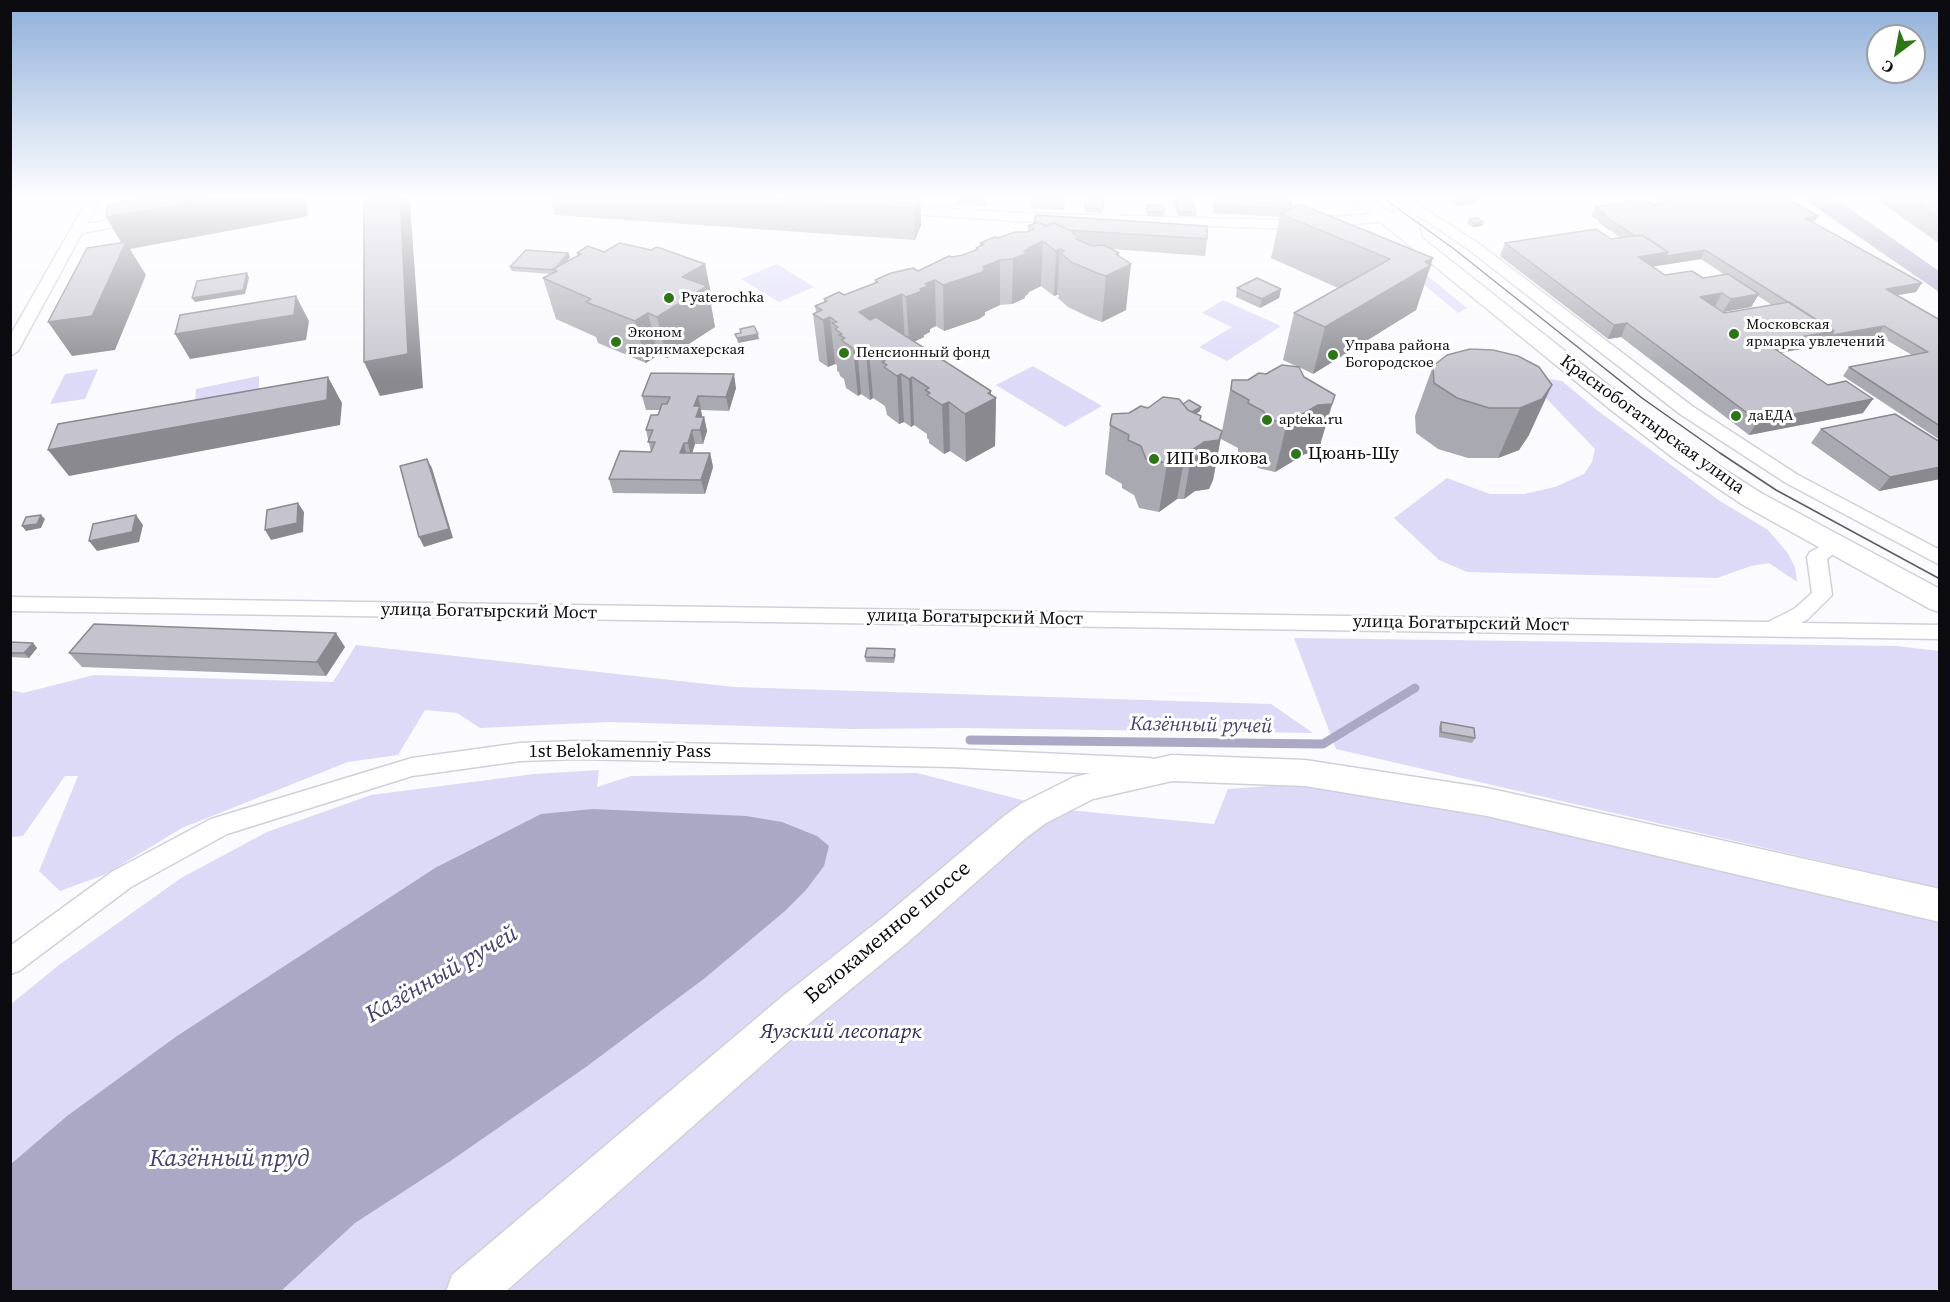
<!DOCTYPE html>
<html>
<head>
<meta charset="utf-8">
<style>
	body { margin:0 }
	#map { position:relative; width:1950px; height:1302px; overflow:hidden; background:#fbfafe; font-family:"Source Serif 4",serif }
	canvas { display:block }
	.frame { position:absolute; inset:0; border:12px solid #0c0b0f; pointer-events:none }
	.north { position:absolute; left:1866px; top:24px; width:60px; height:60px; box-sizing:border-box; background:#fff; border:2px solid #9e9d9f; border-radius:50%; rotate:212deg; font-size:16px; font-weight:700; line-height:24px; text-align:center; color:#0c0b0f }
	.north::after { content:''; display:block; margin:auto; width:21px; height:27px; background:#2e7517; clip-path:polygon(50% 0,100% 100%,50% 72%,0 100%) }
</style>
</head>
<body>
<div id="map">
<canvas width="1950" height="1302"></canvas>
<div class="frame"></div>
<div class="north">С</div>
</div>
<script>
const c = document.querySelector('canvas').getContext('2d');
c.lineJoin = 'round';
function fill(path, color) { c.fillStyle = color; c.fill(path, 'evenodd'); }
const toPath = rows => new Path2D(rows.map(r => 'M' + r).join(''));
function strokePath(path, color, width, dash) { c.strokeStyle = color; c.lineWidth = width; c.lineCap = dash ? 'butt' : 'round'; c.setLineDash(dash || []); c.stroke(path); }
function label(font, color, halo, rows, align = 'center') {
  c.font = font + ' "Source Serif 4",serif'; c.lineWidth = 6; c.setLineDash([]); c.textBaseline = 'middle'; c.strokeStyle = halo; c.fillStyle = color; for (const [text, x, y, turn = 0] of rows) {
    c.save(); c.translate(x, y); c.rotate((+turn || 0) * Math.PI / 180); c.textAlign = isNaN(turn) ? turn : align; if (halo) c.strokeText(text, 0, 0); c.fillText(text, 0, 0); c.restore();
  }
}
const green = toPath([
	[1371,230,1467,308,1458,313,1360,231],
	[777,264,814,287,779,302,741,279],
	[1223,300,1281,326,1227,361,1199,347,1232,327,1202,313],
	[1033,366,1102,406,1065,427,996,385],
	[98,369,85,399,50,404,65,374],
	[259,376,259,389,195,402,196,389],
	[1550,379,1562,381,1598,411,1720,501,1768,530,1787,552,1795,567,1797,582,1769,563,1751,566,1717,578,1467,572,1439,560,1394,518,1447,478,1490,494,1524,494,1555,487,1584,474,1592,462,1595,449,1542,394,1539,383],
	[1294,638,1897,646,1939,651,1939,888,1336,749],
	[356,645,734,687,1271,704,1313,733,964,728,852,729,609,722,480,728,457,713,425,710,398,755,348,762,182,828,104,875,60,891,39,871,78,776,65,776,23,836,11,837,11,690,23,693,94,675,333,682],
	[599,770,597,787,631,776,917,773,1057,809,1214,824,1228,789,1310,783,1503,819,1939,923,1939,1291,11,1292,11,1004,59,965,181,878,267,832,371,795,534,774]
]);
const water = toPath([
	[1801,197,1833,197,1939,271,1939,292],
	[593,809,746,816,782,822,817,836,829,846,824,866,806,890,785,911,705,978,586,1067,449,1162,355,1223,281,1291,11,1291,11,1164,67,1116,177,1036,435,868,541,814]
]);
const stream = toPath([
	[970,740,1323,744,1415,688]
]);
const street = toPath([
	[89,197,101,197,87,224,137,215,144,219,137,223,82,233,18,351,10,356,10,336,89,197],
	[1392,197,1406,197,1478,243,1692,406,1798,475,1940,550,1940,565,1786,483,1680,414,1468,249,1413,212,1414,215,1413,218,1408,219,1347,225,1275,228,1018,221,894,213,888,209,894,205,1018,213,1275,220,1413,212,1392,197],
	[1835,539,1842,541,1845,545,1827,559,1832,595,1808,619,1801,623,1940,625,1940,639,10,611,10,597,1768,622,1794,609,1812,593,1807,557,1810,552,1835,539],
	[577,741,952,749,1149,758,1157,760,1161,767,1157,774,1149,776,952,767,577,759,520,761,412,776,227,834,131,887,19,971,10,974,10,946,113,871,211,819,412,758,520,743,577,741]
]);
const secondary = toPath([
	[1350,197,1370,197,1400,220,1388,197,1406,197,1417,215,1422,238,1627,400,1694,450,1761,493,1940,589,1940,612,1930,609,1743,505,1676,460,1611,410,1350,197],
	[1172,755,1305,760,1487,788,1940,889,1940,922,1487,816,1305,786,1172,781,1093,799,1046,823,1027,837,907,943,812,1021,505,1292,446,1292,452,1275,784,995,881,919,1003,817,1022,803,1074,777,1172,755]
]);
const tram = toPath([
	[1382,197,1454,249,1642,398,1720,453,1776,490,1940,579]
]);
const wall = toPath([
	[550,197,920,197,921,225,915,240,555,215],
	[955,197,988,197,986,206,955,205],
	[1066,197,1064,210,1030,208,1030,200],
	[1087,197,1104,197,1102,213,1085,212],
	[1172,197,1191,197,1196,212,1196,216,1178,216],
	[1213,197,1290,197,1292,208,1431,265,1416,310,1313,374,1299,367,1321,443,1318,452,1305,454,1275,472,1258,468,1252,460,1238,452,1238,448,1221,439,1221,437,1213,480,1209,489,1195,491,1184,499,1177,499,1159,512,1139,508,1134,495,1122,488,1122,484,1105,474,1110,425,1129,413,1148,408,1183,404,1201,407,1200,411,1196,414,1201,416,1200,420,1222,431,1232,380,1248,380,1266,374,1298,367,1283,360,1294,313,1338,288,1271,258,1280,217,1213,213],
	[1451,197,1479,199,1477,203,1458,206,1450,201],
	[1650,197,1768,197,1814,223,1916,292,1897,295,1940,320,1940,440,1843,376,1849,367,1912,355,1878,335,1780,352,1863,413,1749,435,1621,337,1608,339,1500,256,1505,243,1611,239,1621,238,1599,223,1599,221,1591,216,1595,207,1662,203],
	[1701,259,1725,275,1703,278,1665,275,1653,266],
	[1758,296,1772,305,1724,313,1714,307,1723,312,1751,307],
	[1873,197,1940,197,1940,244],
	[1147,205,1164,212,1164,217,1147,216],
	[1469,219,1483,222,1482,226,1473,227,1467,224],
	[1028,226,1207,239,1205,256,1112,249,1119,256,1126,310,1102,322,1093,319,1068,307,1058,298,1059,295,1057,295,1054,296,1041,286,1029,292,1028,294,1025,296,1025,298,1012,304,1000,305,985,312,985,315,979,319,944,331,936,326,930,329,930,332,924,335,924,337,914,342,991,391,991,395,996,398,995,446,966,462,950,451,944,454,929,443,929,440,927,438,927,434,914,425,911,427,904,422,899,424,887,415,885,406,873,398,870,400,861,394,858,396,846,388,844,379,840,376,839,372,837,371,837,365,835,364,828,367,819,361,813,314,816,312,815,306,824,302,824,299,844,295,875,283,875,280,918,271,952,257,963,255,976,250,976,248,980,246,980,243,1028,232],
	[604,252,705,264,713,304,711,305,715,327,667,358,658,355,646,363,598,343,596,337,556,319,543,278,551,274,512,271,510,267,568,253,570,257,565,263,578,256,577,253],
	[1237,288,1281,289,1279,298,1260,308,1236,297],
	[1518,356,1529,435,1519,450,1498,458,1468,458,1438,449,1416,433,1415,416,1433,366],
	[736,388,729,411,701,410,702,417,704,417,707,431,703,444,695,444,692,453,710,453,713,467,705,494,613,493,609,479,651,452,646,430,658,415,660,410,646,410,642,396],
	[1821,429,1940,442,1940,479,1879,491,1811,443],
	[10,642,33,643,37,648,29,658,10,657],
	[345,647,326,676,82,667,69,653],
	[896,654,894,663,866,662,865,657],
	[1441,722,1475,738,1472,743,1439,737,1439,727]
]);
const shadedWall = toPath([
	[225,197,304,197,307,204,308,215,304,217,130,249,146,275,115,350,72,356,48,322,124,247,106,217],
	[400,197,408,197,410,202,423,388,380,396,364,362],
	[919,197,920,197,921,225,915,240,914,208],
	[1479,199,1477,203,1458,206,1460,202],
	[1818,216,1813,224,1805,218],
	[1483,222,1482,226,1473,227,1474,223],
	[1043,241,1041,286,1029,292,1028,294,1025,296,1025,298,1012,304,1013,259,1028,248],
	[1060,249,1057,295,1054,296,1056,251],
	[1705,250,1701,259,1632,270,1638,257,1668,252],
	[568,253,570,257,557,272,557,271,554,270],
	[1119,253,1117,271,1131,264,1126,310,1102,322,1106,276,1116,254],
	[1433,258,1416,310,1313,374,1325,327],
	[1000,260,1000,305,985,312,985,315,979,319,944,331,943,285],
	[705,264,713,304,711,305,715,327,667,358,657,317,682,277],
	[247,273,249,278,245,294,195,302,192,298],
	[935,280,936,326,930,329,930,332,924,335,924,337,909,344,906,297,920,289,925,284],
	[1922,283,1916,292,1880,298,1886,289],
	[1281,289,1279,298,1260,308,1262,299],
	[1722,293,1715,306,1692,310,1700,297],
	[902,294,905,341,869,351,873,398,870,400,866,352,859,312],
	[1759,294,1751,307,1723,312,1731,299],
	[296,296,309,321,306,340,190,359,175,334],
	[648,313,658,355,646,363,635,321],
	[830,317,835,364,828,367,823,320],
	[1627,323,1621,337,1608,339,1614,325],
	[1884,326,1878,335,1758,357,1766,343,1834,331],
	[758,334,759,339,738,343,737,338],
	[857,347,861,394,858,396,853,348],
	[734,374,736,388,729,411,726,397],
	[901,374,904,422,899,424,897,376],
	[328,377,342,403,340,425,69,476,48,450],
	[912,377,914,425,911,427,909,379],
	[1552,385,1529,435,1519,450,1498,458,1520,408],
	[991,391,991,401,996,398,995,446,966,462,965,414,988,393],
	[1335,395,1318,452,1305,454,1275,472,1287,423],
	[698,396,703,420,699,431,694,406],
	[1873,399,1863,413,1749,435,1758,421],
	[949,402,950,451,944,454,942,405],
	[1201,407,1200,411,1182,422,1183,417],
	[704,417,707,431,703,444,700,430],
	[692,430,695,444,691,457,688,443],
	[1222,431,1213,480,1209,489,1195,491,1184,499,1192,450],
	[684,443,687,457,680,453],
	[1186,450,1177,499,1159,512,1167,463],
	[710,453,713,467,705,494,701,480],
	[427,459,432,468,453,538,424,547,419,537],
	[1940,467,1940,479,1879,491,1890,477],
	[298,503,304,512,303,532,271,540,265,530],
	[41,515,45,519,41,528,26,531,22,526],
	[136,515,143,525,139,542,97,551,89,541],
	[336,633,345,647,326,676,317,662],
	[33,643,37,648,29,658,24,653]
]);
const building = toPath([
	[155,197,225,197,106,217,108,205,155,197],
	[364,197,400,197,408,354,364,362,364,197],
	[745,197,919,197,914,208,745,197],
	[1031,197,1065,197,1064,202,1030,200,1031,197],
	[1087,197,1104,197,1103,209,1085,208,1087,197],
	[1174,197,1191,197,1196,212,1179,212,1174,197],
	[1214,197,1290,197,1292,208,1291,209,1215,205,1214,197],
	[1452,197,1476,197,1479,199,1460,202,1452,197],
	[1668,197,1784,197,1818,216,1805,218,1922,283,1886,289,1940,320,1940,426,1849,367,1928,352,1884,326,1832,335,1834,331,1705,250,1666,256,1668,252,1642,235,1635,236,1602,214,1605,214,1595,207,1646,200,1653,205,1676,201,1668,197],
	[1907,197,1940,197,1940,219,1907,197],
	[1300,204,1433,258,1425,262,1431,265,1325,327,1294,313,1390,259,1281,214,1300,204],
	[1147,205,1163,205,1164,212,1147,212,1147,205],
	[1036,215,1207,226,1207,239,1068,230,1054,223,1046,226,1038,222,1034,224,1036,215],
	[1478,218,1483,222,1474,223,1469,219,1478,218],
	[1038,222,1046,226,1054,223,1074,232,1072,233,1079,237,1076,239,1092,246,1104,245,1119,253,1116,254,1131,264,1106,276,1097,273,1071,262,1061,253,1064,251,1060,249,1056,251,1043,241,1028,248,1030,249,1024,251,1027,253,1013,259,1000,260,983,267,985,269,980,273,943,285,935,280,925,284,928,286,920,289,922,291,906,297,902,294,859,312,870,320,876,317,991,391,988,393,996,398,965,414,949,402,942,405,927,395,930,393,925,390,929,388,912,377,909,379,901,374,897,376,884,367,887,365,882,362,885,361,869,351,866,352,857,347,853,348,841,340,845,338,839,335,842,334,835,329,838,327,832,323,837,322,830,317,823,320,813,314,822,310,815,306,827,301,824,299,839,292,844,295,878,282,875,280,891,273,913,268,918,271,949,256,952,257,963,255,978,249,976,248,984,244,980,243,995,237,998,238,1015,232,1027,232,1034,229,1028,226,1038,222],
	[1596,229,1611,239,1642,235,1668,252,1638,257,1665,275,1692,271,1703,278,1728,274,1759,294,1731,299,1722,293,1700,297,1724,313,1789,302,1834,331,1766,343,1828,385,1846,381,1873,399,1758,421,1627,323,1614,325,1505,243,1596,229],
	[126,242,92,316,48,322,87,248,126,242],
	[620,243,651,250,657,247,705,264,682,277,707,286,657,317,648,313,635,321,586,302,591,299,543,278,557,271,553,269,581,254,577,253,588,246,604,252,620,243],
	[526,250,568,253,556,268,553,269,554,270,510,267,526,250],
	[247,273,243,290,192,298,197,281,247,273],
	[1257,278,1281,289,1262,299,1237,288,1257,278],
	[296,296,294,315,175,334,180,315,296,296],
	[754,326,758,334,737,338,735,334,741,333,740,329,754,326],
	[1470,349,1493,350,1518,356,1539,367,1552,385,1542,399,1520,408,1489,408,1457,398,1434,383,1433,366,1447,355,1470,349],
	[1282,365,1299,367,1304,377,1335,395,1332,404,1318,405,1287,423,1270,420,1263,411,1248,403,1249,400,1231,390,1232,380,1248,380,1259,373,1266,374,1282,365],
	[651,373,734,374,726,397,698,396,694,406,700,406,696,417,704,417,700,430,692,430,688,443,684,443,680,453,710,453,701,480,609,479,620,451,651,452,655,442,648,442,653,430,646,430,651,415,658,415,662,404,667,404,670,397,642,396,651,373],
	[328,377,327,400,48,450,58,424,328,377],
	[1163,397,1179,399,1188,410,1201,416,1200,420,1222,431,1219,440,1204,442,1192,450,1186,450,1167,463,1146,459,1141,446,1128,440,1129,435,1110,425,1112,414,1129,413,1141,406,1148,408,1163,397],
	[1189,400,1201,407,1192,412,1188,410,1183,404,1189,400],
	[1895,414,1940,442,1940,467,1890,477,1821,429,1895,414],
	[427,459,449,529,419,537,400,466,427,459],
	[298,503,297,523,265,530,267,510,298,503],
	[41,515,37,524,22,526,26,517,41,515],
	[136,515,132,532,89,541,93,524,136,515],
	[94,624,336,633,317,662,69,653,94,624],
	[10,642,33,643,24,653,10,653,10,642],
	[867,648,895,649,894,658,865,657,867,648],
	[1441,722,1474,728,1475,738,1441,732,1441,722]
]);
const markers = [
	[669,298,6,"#2e7517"],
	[1734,334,6,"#2e7517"],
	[616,342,6,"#2e7517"],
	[844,353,6,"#2e7517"],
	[1333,355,6,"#2e7517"],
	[1736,416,6,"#2e7517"],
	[1267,420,6,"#2e7517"],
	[1296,454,6,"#2e7517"],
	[1154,459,6,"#2e7517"]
];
const farPoinames = [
	["Pyaterochka",681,298],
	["Московская",1746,325],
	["ярмарка увлечений",1746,342],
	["Эконом",628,333],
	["парикмахерская",628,350],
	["Управа района",1345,346],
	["Богородское",1345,363],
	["Пенсионный фонд",856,353],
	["даЕДА",1748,416],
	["apteka.ru",1279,420]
];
const streetNames = [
	["Краснобогатырская улица",1652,425,36],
	["улица Богатырский Мост",489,612,1],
	["улица Богатырский Мост",975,618,1],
	["улица Богатырский Мост",1461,624,1],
	["1st Belokamenniy Pass",620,752]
];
const poiNames = [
	["Цюань-Шу",1308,454],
	["ИП Волкова",1166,459]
];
const waterNames = [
	["Казённый ручей",1201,726,1]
];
const nearStreetnames = [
	["Белокаменное шоссе",888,933,-40]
];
const nearParknames = [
	["Яузский лесопарк",841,1033]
];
const nearWaternames = [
	["Казённый ручей",442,975,-30],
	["Казённый пруд",229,1160]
];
fill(green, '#dddaf8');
fill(water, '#aba8c5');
strokePath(stream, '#aba8c5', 9);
strokePath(street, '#d1d0da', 3);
strokePath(secondary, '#d1d0da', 3);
fill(street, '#fff');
fill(secondary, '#fff');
strokePath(tram, '#5d5c60', 1.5);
fill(wall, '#a9a9b1');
fill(shadedWall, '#8a8990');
fill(building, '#c5c4ce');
strokePath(building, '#8a8990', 1.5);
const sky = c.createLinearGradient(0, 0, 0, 379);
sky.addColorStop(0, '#8fafda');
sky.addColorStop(0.52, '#fdfdff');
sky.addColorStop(1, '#fdfdff00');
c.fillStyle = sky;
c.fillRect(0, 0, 1950, 379);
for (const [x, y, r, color] of markers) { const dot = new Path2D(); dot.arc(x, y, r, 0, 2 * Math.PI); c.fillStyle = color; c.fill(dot); strokePath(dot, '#fff', 2); }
label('15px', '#0c0b0f', '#fff', farPoinames, 'left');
label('18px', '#0c0b0f', '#fff', streetNames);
label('18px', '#0c0b0f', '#fff', poiNames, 'left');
label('italic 20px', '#48416d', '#fff', waterNames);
label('21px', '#0c0b0f', '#fff', nearStreetnames);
label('italic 21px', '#332c55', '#fff', nearParknames);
label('italic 24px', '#48416d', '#fff', nearWaternames);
</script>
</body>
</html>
